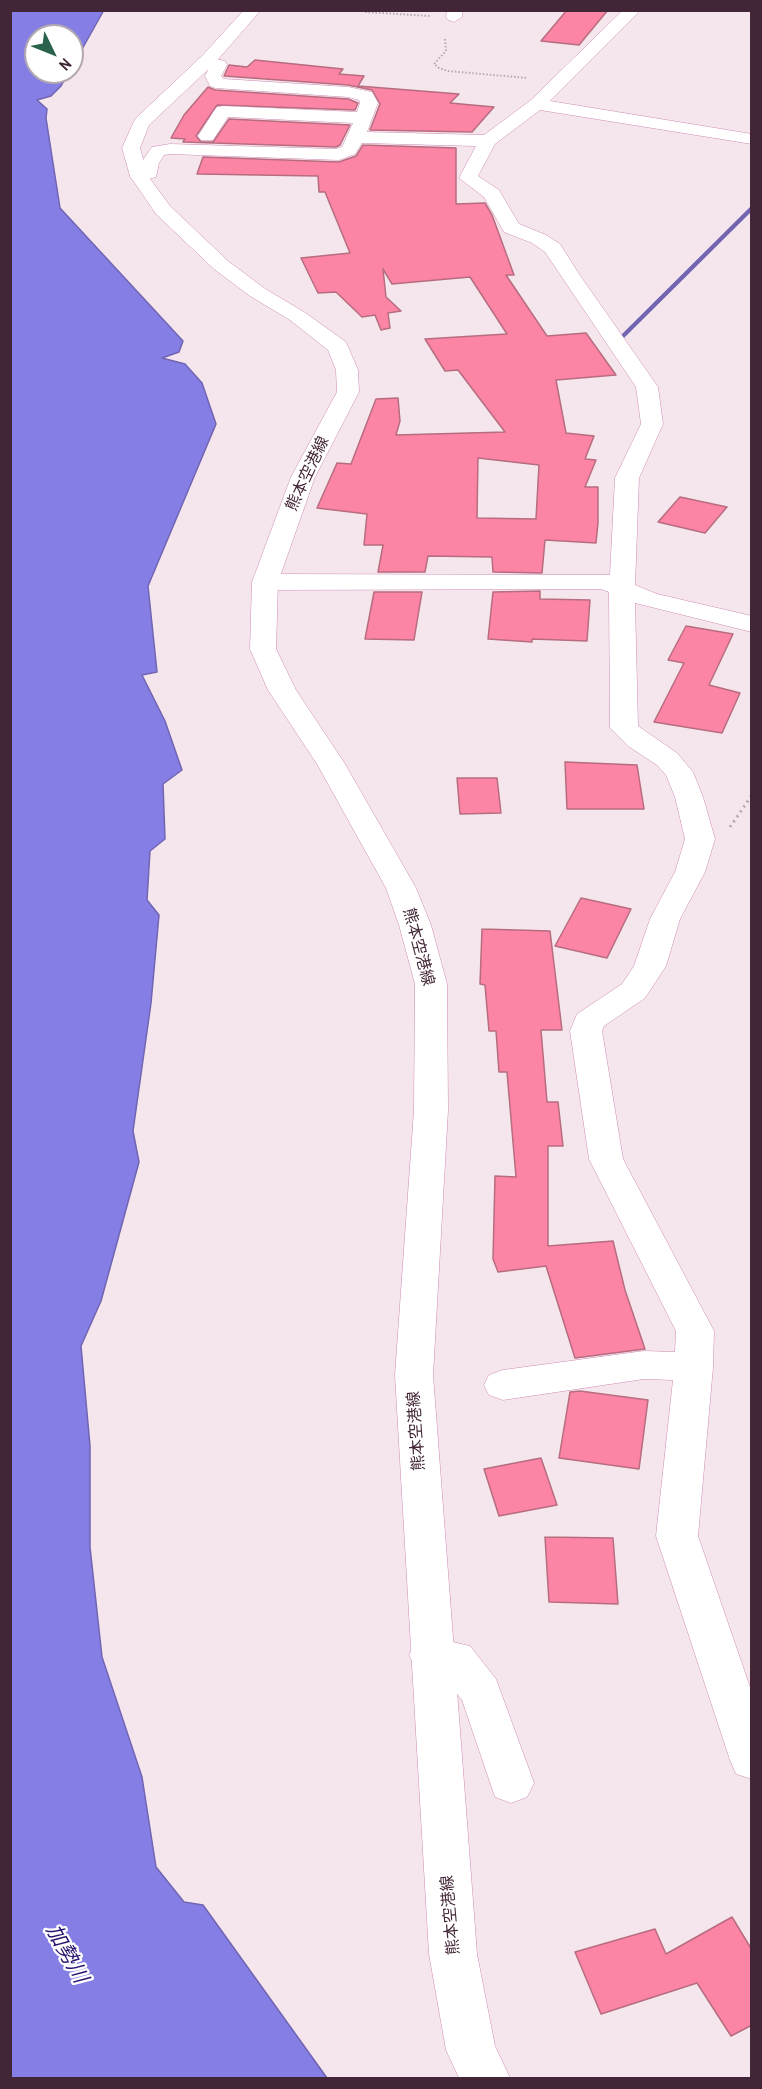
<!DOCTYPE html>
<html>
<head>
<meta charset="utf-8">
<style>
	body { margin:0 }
	#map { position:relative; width:762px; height:2089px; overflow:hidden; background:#f5e6ee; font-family:"Archivo Narrow",sans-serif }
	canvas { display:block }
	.frame { position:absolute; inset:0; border:12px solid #422637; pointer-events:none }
	.north { position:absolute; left:24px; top:24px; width:60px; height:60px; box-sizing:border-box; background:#fff; border:2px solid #b3a8af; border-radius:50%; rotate:133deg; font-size:16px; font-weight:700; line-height:24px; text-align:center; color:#422637 }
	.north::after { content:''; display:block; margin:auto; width:21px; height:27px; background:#2a634b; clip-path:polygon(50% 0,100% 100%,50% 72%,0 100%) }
</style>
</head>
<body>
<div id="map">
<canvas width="762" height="2089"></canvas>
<div class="frame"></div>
<div class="north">N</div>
</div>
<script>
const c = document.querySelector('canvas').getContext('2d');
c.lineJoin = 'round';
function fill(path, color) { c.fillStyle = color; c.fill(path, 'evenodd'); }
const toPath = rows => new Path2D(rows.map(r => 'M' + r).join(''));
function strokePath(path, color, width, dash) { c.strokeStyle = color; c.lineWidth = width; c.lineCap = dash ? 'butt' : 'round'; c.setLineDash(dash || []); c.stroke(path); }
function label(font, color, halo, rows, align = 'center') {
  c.font = font + ' "Archivo Narrow","Noto Sans JP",sans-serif'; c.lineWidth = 4.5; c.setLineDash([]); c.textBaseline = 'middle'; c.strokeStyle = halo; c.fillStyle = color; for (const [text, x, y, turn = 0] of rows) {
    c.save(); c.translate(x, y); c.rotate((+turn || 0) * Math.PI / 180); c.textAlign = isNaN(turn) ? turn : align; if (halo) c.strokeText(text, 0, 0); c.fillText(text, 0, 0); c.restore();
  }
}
const water = toPath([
	[104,10,72,67,72,36,36,36,36,72,69,72,61,86,51,96,37,100,47,109,46,118,60,208,183,341,179,352,162,358,185,364,202,383,216,424,148,586,157,672,142,675,165,721,182,770,163,784,165,839,150,851,147,900,159,915,151,1003,133,1131,139,1162,101,1301,81,1346,90,1446,90,1547,102,1657,142,1777,156,1867,184,1902,203,1905,327,2078,11,2078,10,11,104,10]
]);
const stream = toPath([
	[752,205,752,211,622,340,618,340,618,338,752,205]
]);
const building = toPath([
	[567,10,608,10,579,45,541,41,567,10],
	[255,60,343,69,339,74,364,76,358,86,459,94,450,103,494,107,472,132,370,130,380,104,372,90,348,85,224,76,229,65,247,67,255,60],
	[208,87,215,90,348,99,358,103,355,110,217,105,196,136,201,142,213,142,229,119,350,125,340,145,336,147,183,142,185,139,171,138,184,115,208,87],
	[363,145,456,148,456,204,485,203,492,215,514,275,506,275,547,336,586,333,616,375,556,380,566,433,594,436,585,459,596,460,585,487,598,487,598,523,596,543,545,540,542,573,493,572,492,557,428,556,425,572,378,572,383,545,364,545,367,514,317,508,337,463,351,464,376,399,398,398,400,421,396,435,505,432,458,370,445,371,425,339,507,334,470,277,392,284,383,269,386,297,401,311,388,313,390,328,381,330,375,315,362,317,336,292,318,293,301,258,350,253,325,192,319,192,318,176,197,174,203,157,339,162,356,156,363,145],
	[478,458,539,465,536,519,477,518,478,458],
	[680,497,727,507,705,533,658,522,680,497],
	[540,591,540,599,590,600,587,641,532,639,532,642,488,639,493,592,540,591],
	[374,592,422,592,414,640,365,639,374,592],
	[686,626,733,634,709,685,740,693,722,733,654,722,684,663,668,660,686,626],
	[565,762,637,765,644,809,567,809,565,762],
	[457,778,497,778,501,813,460,814,457,778],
	[581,898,631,909,607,958,555,946,581,898],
	[482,929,550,931,562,1030,541,1030,547,1102,558,1102,563,1146,548,1146,548,1246,613,1241,625,1290,645,1349,575,1358,546,1266,498,1272,493,1259,495,1176,516,1177,507,1072,499,1072,496,1031,489,1031,485,985,480,984,482,929],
	[580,1391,648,1400,639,1469,559,1458,570,1392,580,1391],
	[541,1458,557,1505,499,1516,484,1469,541,1458],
	[545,1537,613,1538,618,1604,549,1602,545,1537],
	[732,1917,752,1950,752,2025,731,2036,697,1983,601,2014,575,1952,655,1929,666,1954,732,1917]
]);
const pathFar1 = toPath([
	[365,12,430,16],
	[445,39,446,51,434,64,439,68,448,71,527,78]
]);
const path = toPath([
	[730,827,752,795]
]);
const minor = toPath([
	[447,10,463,10,462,17,454,22,448,20,446,17,447,10],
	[623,10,641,10,550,101,752,134,752,144,540,110,495,144,478,176,499,190,519,224,546,235,560,244,579,274,658,387,663,424,639,478,635,585,657,594,752,616,752,632,635,603,638,726,677,753,693,772,703,797,715,839,705,872,680,919,666,966,645,998,604,1026,602,1031,623,1159,714,1331,713,1367,698,1536,752,1693,752,1779,736,1774,730,1760,656,1536,673,1380,644,1379,503,1400,489,1395,484,1385,489,1375,503,1370,644,1351,675,1352,676,1331,589,1159,570,1031,577,1014,622,984,634,966,650,919,675,872,685,839,675,797,666,775,657,765,628,746,610,728,609,592,601,589,265,590,256,587,252,582,256,577,265,574,610,575,615,478,641,424,636,387,545,252,532,243,504,232,484,197,459,178,476,146,362,143,355,154,339,160,170,154,164,155,159,163,156,177,139,182,132,180,130,176,132,172,140,170,141,163,152,147,170,144,336,149,342,147,353,123,228,117,213,140,201,140,198,136,214,111,217,107,223,106,357,112,360,103,359,100,348,97,215,88,210,86,205,76,209,68,199,66,197,62,199,58,205,57,225,61,227,65,221,76,224,79,348,87,372,92,378,103,367,132,484,135,531,100,623,10],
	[431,1637,470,1646,496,1679,534,1783,527,1797,511,1803,495,1797,462,1700,442,1675,416,1668,409,1655,416,1642,431,1637]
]);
const secondary = toPath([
	[244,10,261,10,214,64,149,125,140,148,148,176,170,206,228,261,264,288,304,312,346,342,358,370,359,392,315,477,278,582,276,649,296,690,345,764,416,888,431,925,447,984,448,1110,433,1375,477,1954,495,2046,510,2078,459,2078,446,2050,429,1954,395,1375,414,1110,415,984,399,925,386,888,317,764,268,690,250,649,252,582,291,477,337,392,336,370,328,350,290,320,250,296,214,269,156,214,130,176,122,148,135,119,202,56,244,10]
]);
const streetNames = [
	["熊本空港線",308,474,-65],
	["熊本空港線",418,947,75],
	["熊本空港線",417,1431,-94],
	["熊本空港線",451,1915,-95]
];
const nearWaternames = [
	["加勢川",66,1954,61]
];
fill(water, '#857fe5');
strokePath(water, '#7164b1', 1.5);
fill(stream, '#7164b1');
fill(building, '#fc84a4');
strokePath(building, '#b76c7f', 1.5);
strokePath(minor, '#cf8bb3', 1);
strokePath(secondary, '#cf8bb3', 1);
strokePath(pathFar1, '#b9a6b1', 2, [1.5, 2]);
strokePath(path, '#b9a6b1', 3, [2, 4]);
fill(minor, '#fff');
fill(secondary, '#fff');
label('16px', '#422637', '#fff', streetNames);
label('italic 21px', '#2a1570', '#fff', nearWaternames);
</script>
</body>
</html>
